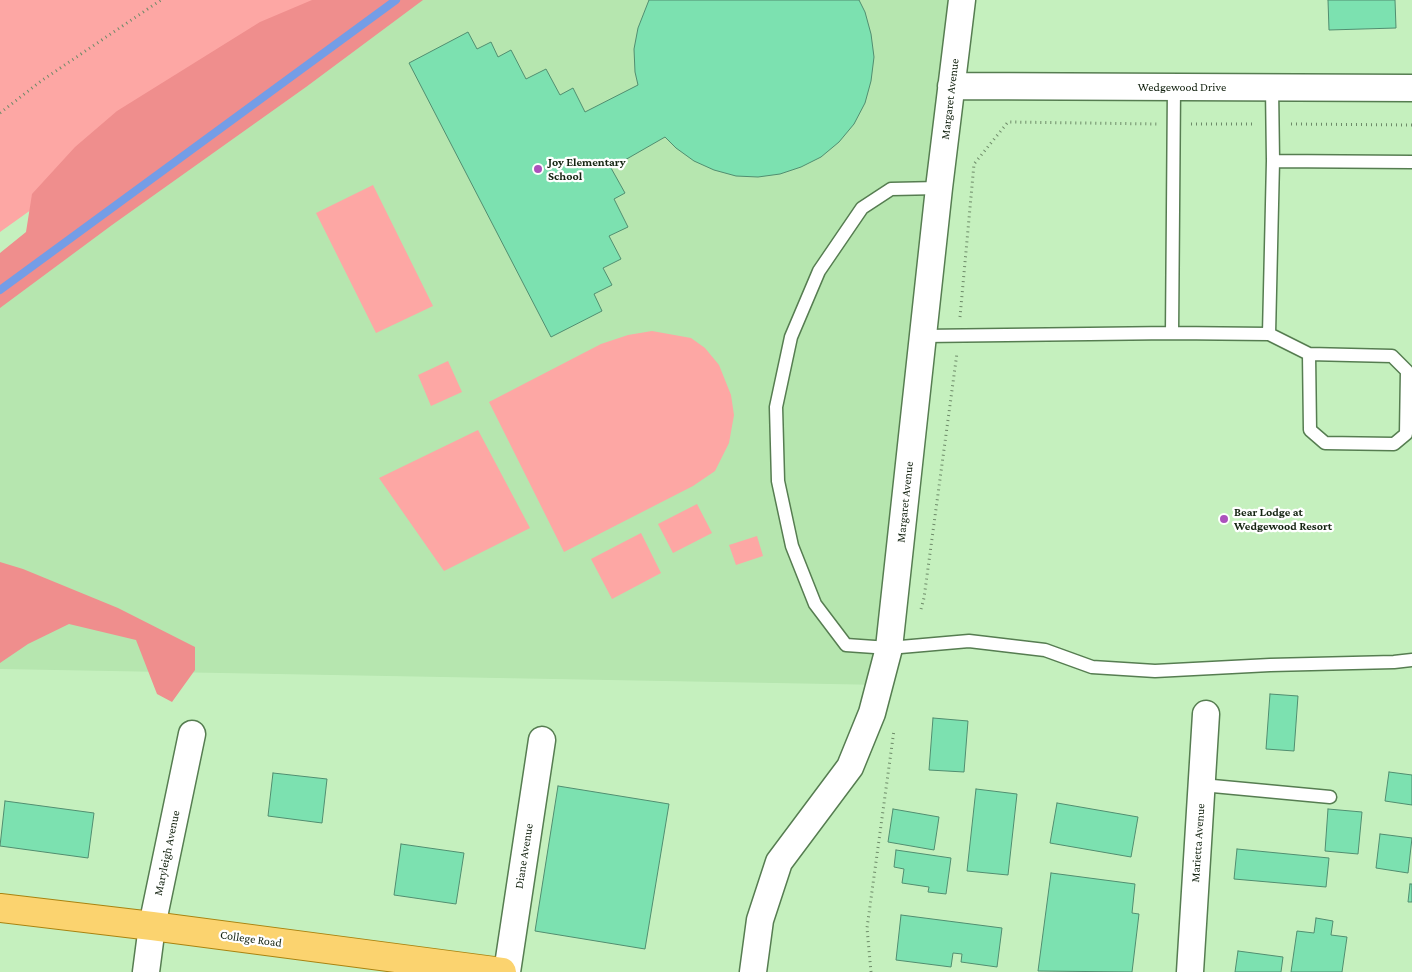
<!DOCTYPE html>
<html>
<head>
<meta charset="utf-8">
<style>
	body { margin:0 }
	canvas { display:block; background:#c5f0be }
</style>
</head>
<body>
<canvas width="1412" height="972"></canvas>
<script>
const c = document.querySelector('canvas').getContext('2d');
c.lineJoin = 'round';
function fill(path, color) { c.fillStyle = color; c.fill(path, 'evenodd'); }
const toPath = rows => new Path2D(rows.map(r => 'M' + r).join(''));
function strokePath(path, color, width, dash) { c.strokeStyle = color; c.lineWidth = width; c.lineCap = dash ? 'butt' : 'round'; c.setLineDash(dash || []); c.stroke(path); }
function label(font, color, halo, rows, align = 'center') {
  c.font = font + ' "Crimson Pro",serif'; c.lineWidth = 4.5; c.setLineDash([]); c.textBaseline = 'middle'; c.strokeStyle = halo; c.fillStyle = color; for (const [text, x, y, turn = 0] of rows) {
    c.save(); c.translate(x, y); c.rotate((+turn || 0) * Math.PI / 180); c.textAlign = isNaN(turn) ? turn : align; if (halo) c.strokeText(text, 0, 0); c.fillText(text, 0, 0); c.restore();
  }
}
const built = toPath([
	[396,0,962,0,885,685,0,669,0,290]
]);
const green = toPath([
	[0,0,325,0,0,232],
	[373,185,433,306,376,333,316,213],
	[652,331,691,338,705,348,719,365,731,395,734,415,729,443,715,471,693,486,564,552,489,402,601,344,628,335],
	[448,361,462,392,431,406,418,375],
	[478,430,530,528,444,571,379,478],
	[697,504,712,533,673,553,658,524],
	[641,533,661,573,612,599,591,559],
	[757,536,763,556,736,565,729,545]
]);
const forest = toPath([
	[312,0,423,0,306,87,112,225,0,308,0,253,26,232,32,194,75,147,117,111,260,22],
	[0,562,23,569,118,608,195,647,195,670,172,702,157,694,136,640,69,624,28,644,0,663]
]);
const stream = toPath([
	[0,290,396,0]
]);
const building = toPath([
	[649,0,859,0,865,12,871,34,874,57,871,81,865,103,854,124,839,142,821,157,801,167,780,174,758,177,736,176,714,170,694,161,676,148,665,137,611,168,625,193,614,199,628,227,609,236,621,259,603,268,612,285,594,294,602,311,551,337,409,63,468,32,477,49,491,42,498,57,511,50,526,79,546,69,560,95,573,88,585,112,638,85,635,72,634,49,638,28,649,0],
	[1328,0,1395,0,1396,28,1329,30,1328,0],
	[1270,694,1298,696,1294,751,1266,749,1270,694],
	[933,718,968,721,964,772,929,770,933,718],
	[1389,772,1412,775,1412,805,1385,801,1389,772],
	[273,773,327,779,322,823,268,816,273,773],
	[558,786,669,804,645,949,535,931,558,786],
	[976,789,1017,794,1008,875,967,871,976,789],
	[5,801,94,813,88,858,0,846,5,801],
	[1057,803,1138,817,1131,857,1050,843,1057,803],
	[893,809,939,817,934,850,888,842,893,809],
	[1328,809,1362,812,1358,854,1325,851,1328,809],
	[1380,834,1412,838,1408,873,1376,868,1380,834],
	[401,844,464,853,456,904,394,895,401,844],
	[1237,849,1329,858,1326,887,1234,879,1237,849],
	[896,850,951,858,946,894,928,892,929,887,902,883,904,869,894,867,896,850],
	[1051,873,1135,884,1132,913,1139,914,1132,972,1038,971,1051,873],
	[1410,884,1412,884,1412,902,1408,902,1410,884],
	[901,915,1002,928,997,967,961,962,962,954,953,953,951,967,896,960,901,915],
	[1316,918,1333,921,1331,935,1347,937,1342,972,1291,972,1297,931,1314,933,1316,918],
	[1238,951,1283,957,1281,972,1235,972,1238,951]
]);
const path = toPath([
	[0,113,41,81,161,0],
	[1191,124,1254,124],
	[1291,124,1412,125],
	[960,317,974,164,1008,122,1157,124],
	[921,609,924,598,957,353],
	[871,972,867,928,894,730]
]);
const service = toPath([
	[1174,87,1172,333,1269,334,1273,161,1272,87],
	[1273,161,1412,162],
	[939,188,891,189,862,208,819,271,791,337,776,407,778,481,792,546,815,604,846,645,889,648,969,641,1045,650,1092,667,1155,671,1270,665,1394,662,1412,660],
	[1269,334,1309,354,1310,430,1325,443,1394,444,1406,434,1407,371,1392,356,1309,354],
	[923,336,1172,333],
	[1202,785,1330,797]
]);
const minor = toPath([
	[951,86,1412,88],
	[146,972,152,926,192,734],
	[507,972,542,740],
	[753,972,760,920,779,862,850,767,872,713,889,648,939,188,962,0],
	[1190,972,1206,714]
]);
const primary = toPath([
	[0,908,152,926,502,972]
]);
const markers = [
	[538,169,5,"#ac51bc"],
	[1224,519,5,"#ac51bc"]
];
const streetNames = [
	["Wedgewood Drive",1182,87],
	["Margaret Avenue",950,99,-83],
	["Margaret Avenue",905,502,-84],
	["Marietta Avenue",1198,843,-86],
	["Maryleigh Avenue",167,853,-78],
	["Diane Avenue",524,856,-81],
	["College Road",251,939,8]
];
const poiNames = [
	["Joy Elementary",548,162],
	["School",548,176],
	["Bear Lodge at",1234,512],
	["Wedgewood Resort",1234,526]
];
fill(built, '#b6e6af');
fill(green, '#fda7a4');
fill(forest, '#ef8e8d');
strokePath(stream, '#749de6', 8);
fill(building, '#7ce1b0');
strokePath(building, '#518e70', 1);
strokePath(service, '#567d51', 15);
strokePath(minor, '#567d51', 29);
strokePath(primary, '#a98310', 30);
strokePath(path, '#6d8a68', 3, [1, 4]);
strokePath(service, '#fff', 12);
strokePath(minor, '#fff', 26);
strokePath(primary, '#fbd36f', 28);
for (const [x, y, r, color] of markers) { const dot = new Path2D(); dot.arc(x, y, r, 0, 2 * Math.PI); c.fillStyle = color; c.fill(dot); strokePath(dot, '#fff', 2); }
label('12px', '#152412', '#fff', streetNames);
label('bold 12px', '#152412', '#fff', poiNames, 'left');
</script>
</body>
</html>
